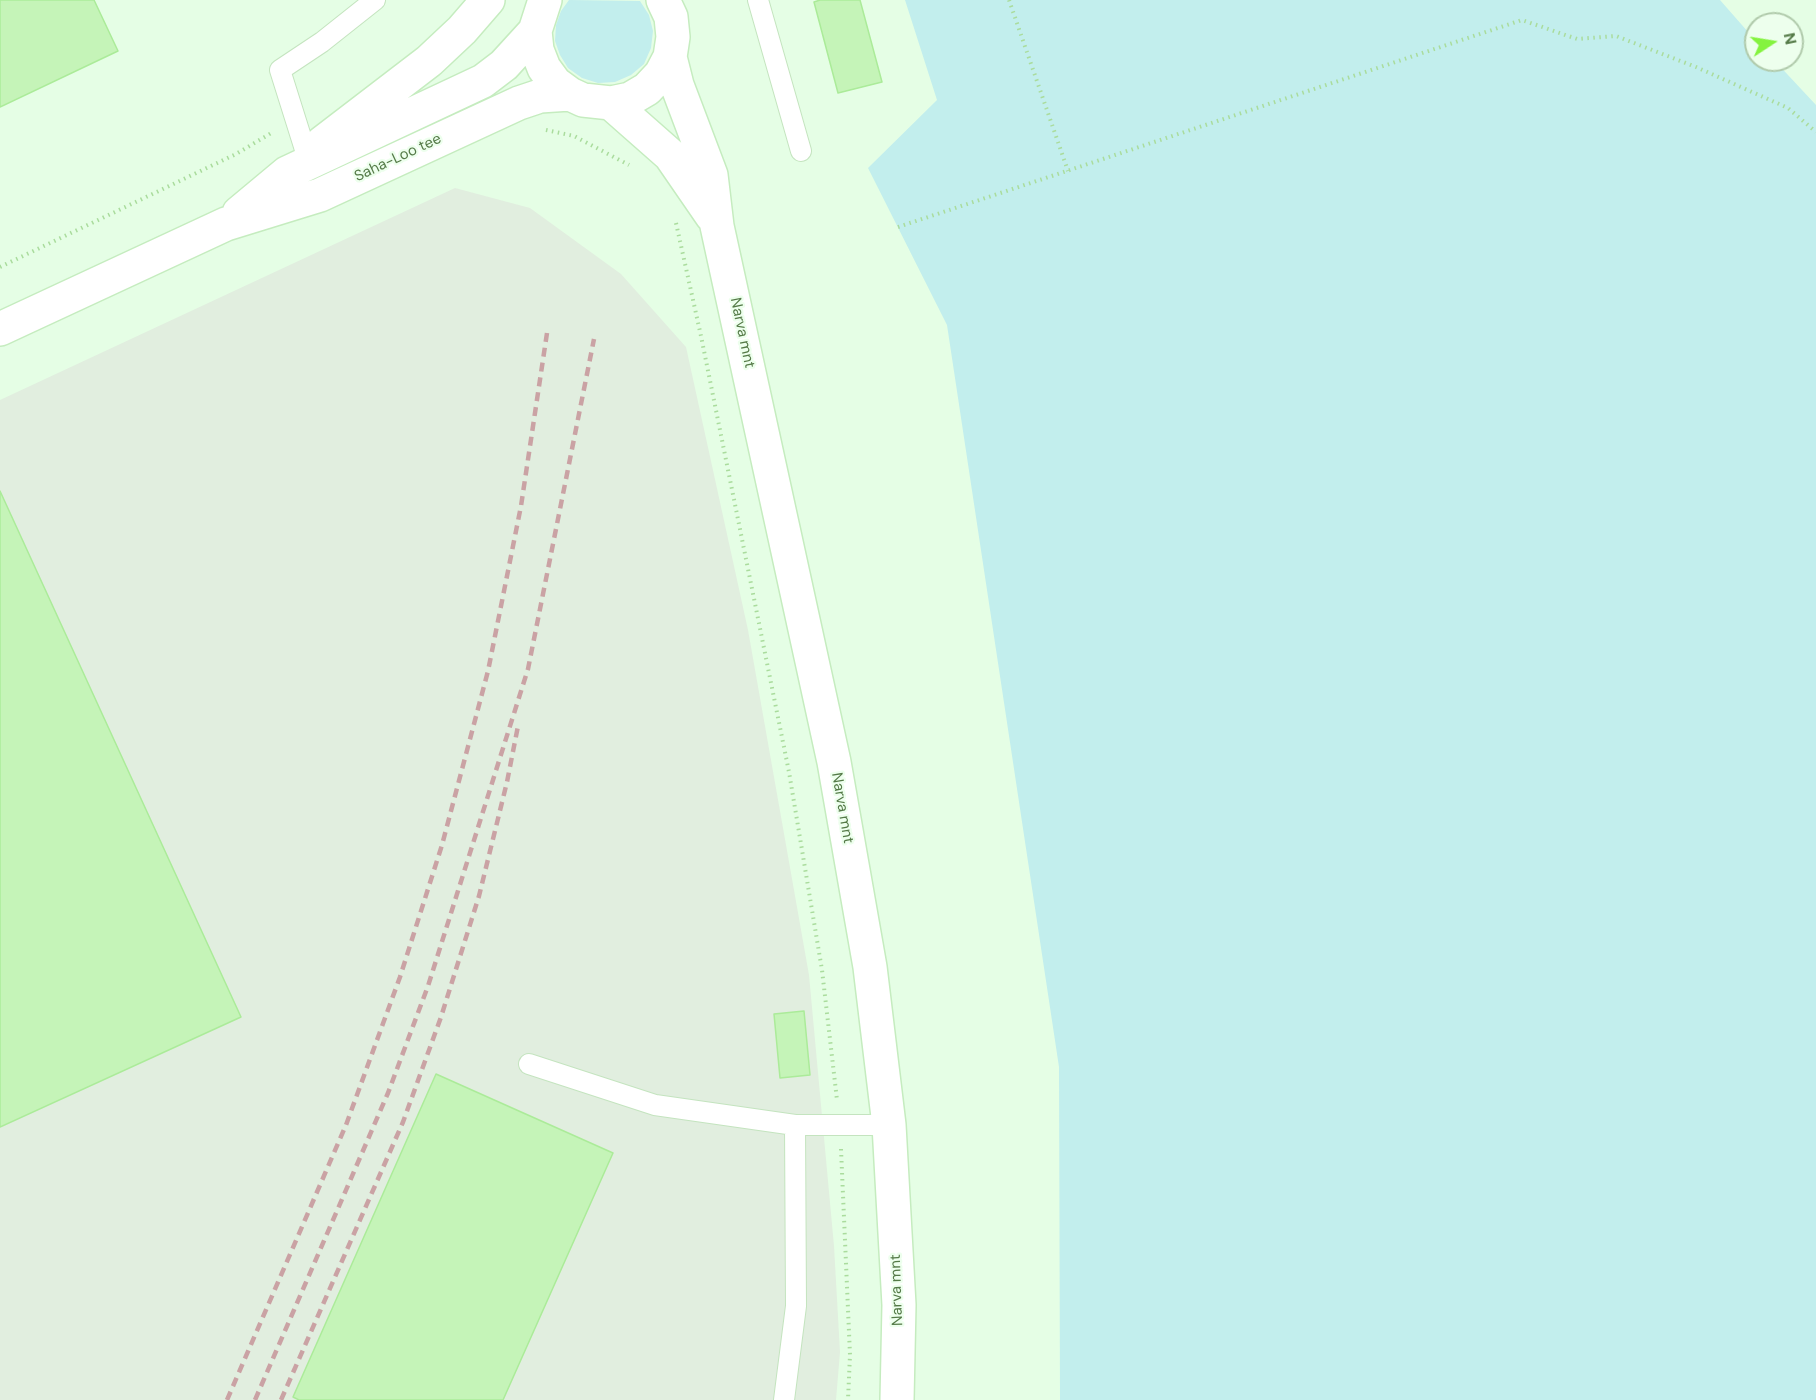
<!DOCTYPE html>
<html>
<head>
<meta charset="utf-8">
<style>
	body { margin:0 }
	#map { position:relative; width:1816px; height:1400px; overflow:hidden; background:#e5fee5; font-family:"DM Sans",sans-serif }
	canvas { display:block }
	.north { position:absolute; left:1744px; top:12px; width:60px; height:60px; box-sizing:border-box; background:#edffed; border:2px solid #b0caab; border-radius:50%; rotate:78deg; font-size:16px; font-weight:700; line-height:24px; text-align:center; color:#547a47 }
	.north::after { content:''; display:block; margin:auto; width:21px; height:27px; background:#84f33f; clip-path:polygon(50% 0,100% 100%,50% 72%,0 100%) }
</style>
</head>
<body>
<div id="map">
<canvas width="1816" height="1400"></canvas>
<div class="north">N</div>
</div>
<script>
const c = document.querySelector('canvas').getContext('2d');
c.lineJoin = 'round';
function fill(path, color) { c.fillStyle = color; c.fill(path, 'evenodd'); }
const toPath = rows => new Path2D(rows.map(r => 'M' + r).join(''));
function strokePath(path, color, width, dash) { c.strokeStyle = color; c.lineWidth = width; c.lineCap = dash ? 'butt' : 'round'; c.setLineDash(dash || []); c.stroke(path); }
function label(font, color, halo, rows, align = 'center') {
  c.font = font + ' "DM Sans",sans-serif'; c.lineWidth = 4.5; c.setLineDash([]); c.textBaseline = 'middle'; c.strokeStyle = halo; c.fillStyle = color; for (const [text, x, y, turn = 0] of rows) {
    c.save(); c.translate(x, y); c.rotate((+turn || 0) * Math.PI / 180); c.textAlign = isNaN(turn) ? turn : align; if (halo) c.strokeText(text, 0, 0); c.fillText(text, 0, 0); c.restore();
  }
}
const industrial = toPath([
	[455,188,530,208,621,274,686,347,748,630,809,975,834,1246,840,1352,836,1400,0,1400,0,400]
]);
const green = toPath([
	[569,0,640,1,649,15,653,31,651,48,644,64,631,75,615,82,598,83,582,78,568,68,560,55,555,41,556,25,561,11],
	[905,0,1720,0,1756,41,1756,60,1774,60,1816,105,1816,1400,1060,1400,1059,1067,947,325,868,168,937,100]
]);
const building = toPath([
	[0,0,94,0,118,51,0,107,0,0],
	[820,0,860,0,882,82,838,93,814,2,820,0],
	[0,491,241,1017,0,1127,0,491],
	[804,1011,810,1075,780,1078,774,1014,804,1011],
	[436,1074,613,1153,503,1400,299,1400,293,1397,436,1074]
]);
const path = toPath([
	[1009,0,1068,171],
	[546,130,574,136,629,165],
	[676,223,701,336,789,772,822,970,837,1100],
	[898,227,1522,20,1577,39,1616,36,1696,67,1788,108,1816,132],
	[0,267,236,154,273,132],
	[841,1149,850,1355,848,1400]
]);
const lane = toPath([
	[758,0,801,151],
	[307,156,280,70,322,42,375,0],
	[529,1064,655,1105,795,1125,889,1125],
	[784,1400,796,1306,795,1125]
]);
const secondary = toPath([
	[545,0,535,31,537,50,544,68,555,83,570,94,583,100,611,103,630,99,647,89,661,74,670,57,673,37,671,17,663,0],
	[670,57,677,85,711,175,717,226,834,762,870,967,889,1125,899,1305,897,1400],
	[611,103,670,155,712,216],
	[322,143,429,61,462,30,488,0],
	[239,213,287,173,483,81,504,65,535,31],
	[0,329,226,224,320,195,519,103,540,96,570,94]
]);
const rail = toPath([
	[227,1400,346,1125,400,977,442,845,488,671,521,506,547,333],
	[255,1400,388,1093,428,986,528,669,594,339],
	[281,1400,403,1122,441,1017,479,896,507,782,518,726]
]);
const streetNames = [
	["Saha-Loo tee",398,158,-25],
	["Narva mnt",742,333,78],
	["Narva mnt",842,808,80],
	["Narva mnt",897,1290,-92]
];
fill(industrial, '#e1eedf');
fill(green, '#c2eeed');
fill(building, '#c5f4b8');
strokePath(building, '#abeb99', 1.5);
strokePath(lane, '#c4e4bf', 22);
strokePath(secondary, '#c5ecbf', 36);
strokePath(path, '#aadc9d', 4, [1.5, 4.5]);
strokePath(lane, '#fff', 20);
strokePath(secondary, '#fff', 33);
strokePath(rail, '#caa2a4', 4.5, [9, 6]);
label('15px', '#547a47', '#edffed', streetNames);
</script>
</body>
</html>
